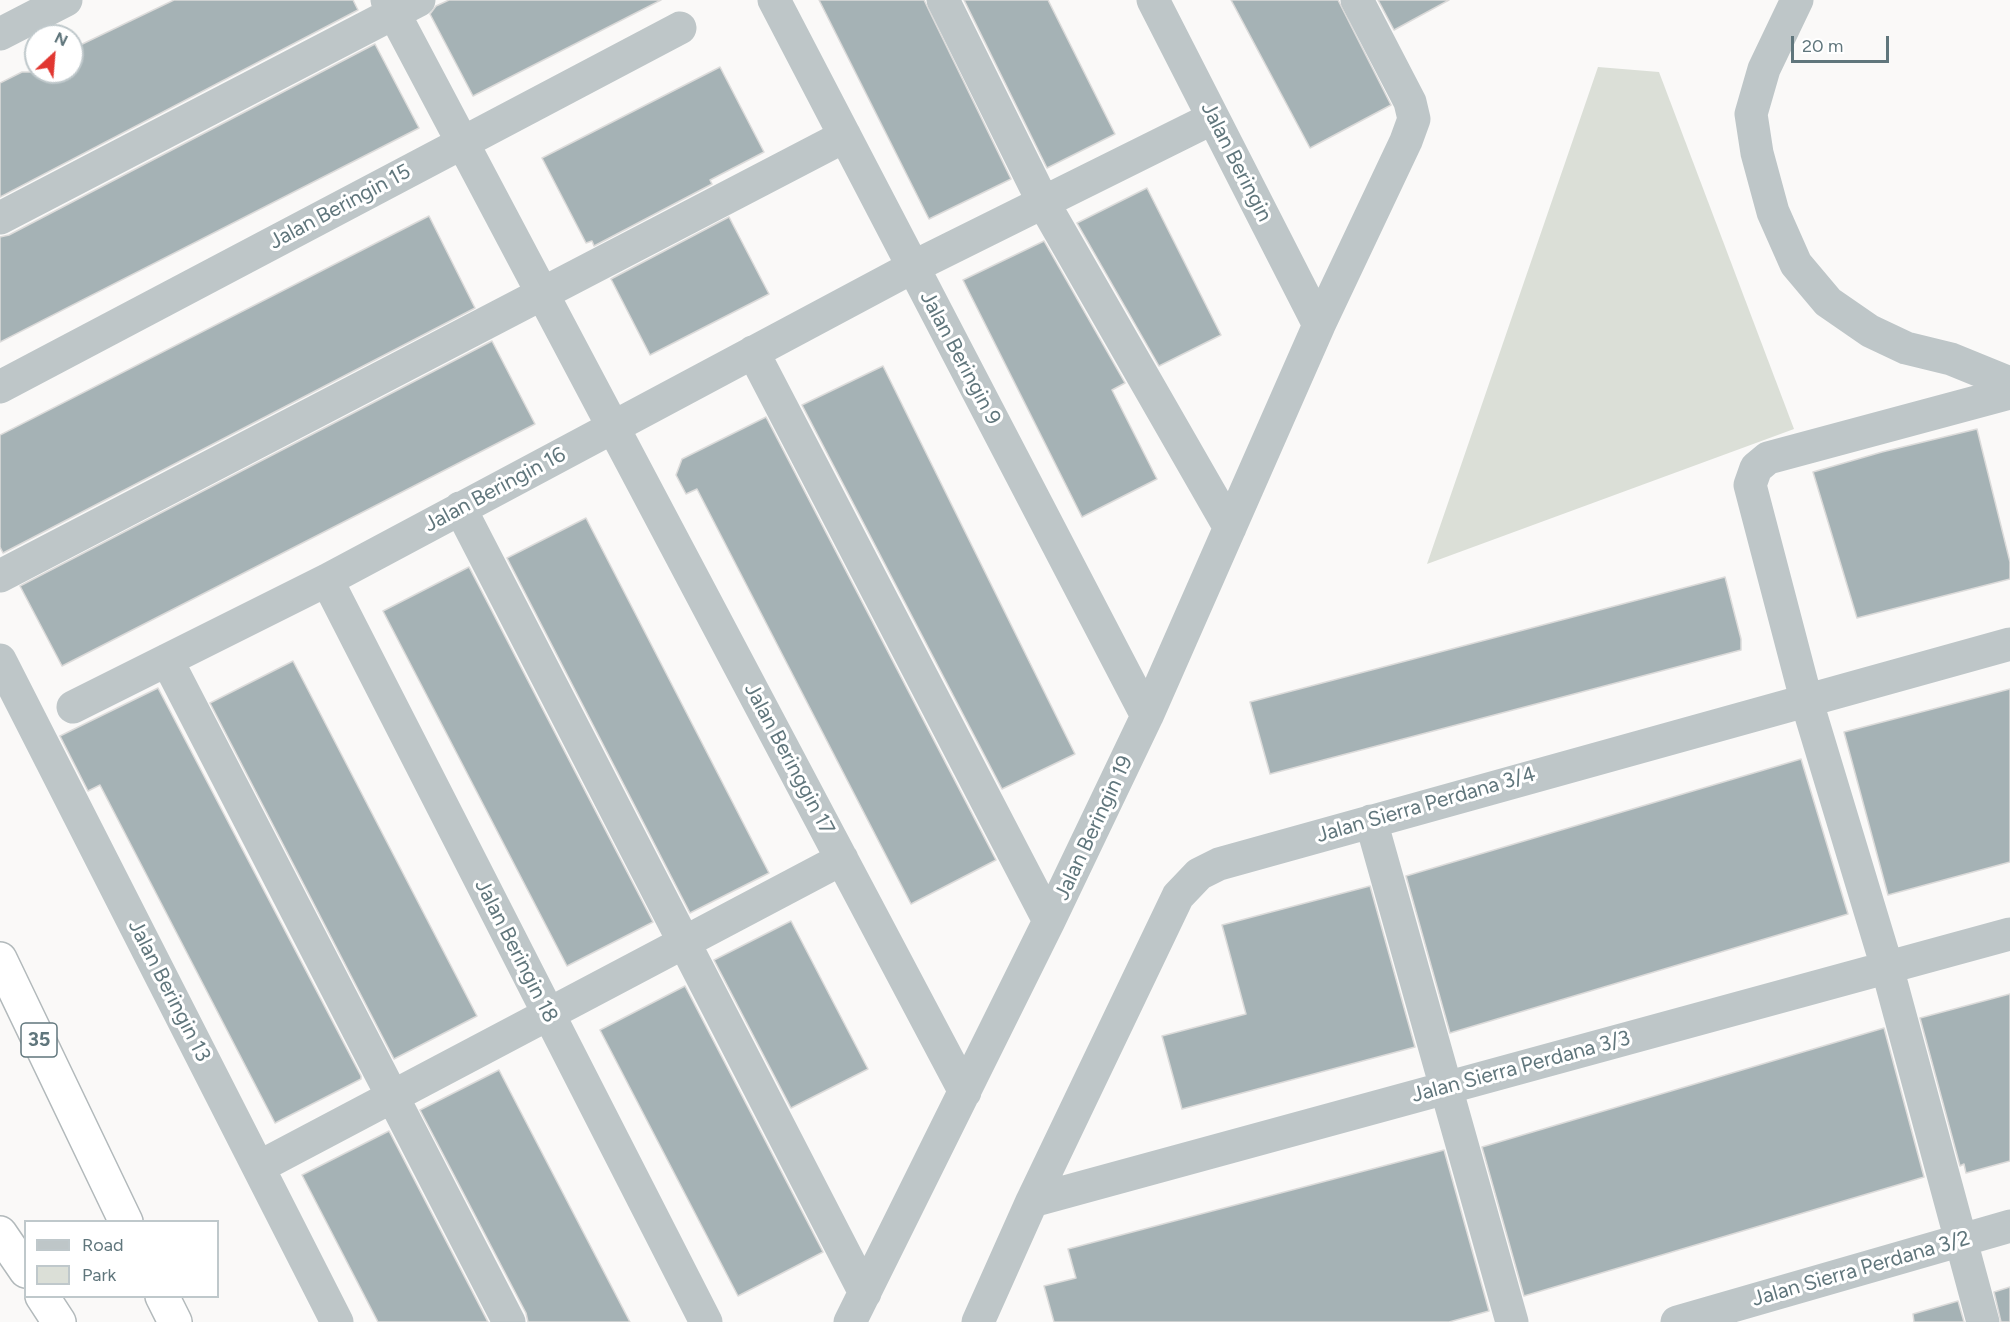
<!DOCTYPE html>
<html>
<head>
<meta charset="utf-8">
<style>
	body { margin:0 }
	#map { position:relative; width:2010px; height:1322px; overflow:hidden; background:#faf9f8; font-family:Figtree,sans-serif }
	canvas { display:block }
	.legend { position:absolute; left:24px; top:1220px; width:195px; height:78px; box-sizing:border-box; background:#fff; border:2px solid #bfc8cb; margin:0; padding:8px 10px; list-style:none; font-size:18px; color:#60767c }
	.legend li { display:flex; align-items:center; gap:12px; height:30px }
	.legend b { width:30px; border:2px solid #bfc8cb }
	.north { position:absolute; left:24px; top:24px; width:60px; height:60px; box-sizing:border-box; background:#fff; border:2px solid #bfc8cb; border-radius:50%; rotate:26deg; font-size:16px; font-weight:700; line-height:24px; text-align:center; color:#60767c }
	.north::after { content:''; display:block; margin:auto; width:21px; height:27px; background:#e13731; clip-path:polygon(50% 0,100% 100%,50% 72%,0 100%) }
	.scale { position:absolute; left:1791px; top:36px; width:98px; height:27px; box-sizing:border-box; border:3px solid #60767c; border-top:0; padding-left:8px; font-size:18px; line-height:21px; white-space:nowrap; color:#60767c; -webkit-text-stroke:4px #fff; paint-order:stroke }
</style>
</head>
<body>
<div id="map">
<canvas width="2010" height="1322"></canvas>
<ul class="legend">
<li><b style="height:8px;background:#bec6c8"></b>Road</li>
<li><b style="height:16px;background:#dbdfd7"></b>Park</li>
</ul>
<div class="north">N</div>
<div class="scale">20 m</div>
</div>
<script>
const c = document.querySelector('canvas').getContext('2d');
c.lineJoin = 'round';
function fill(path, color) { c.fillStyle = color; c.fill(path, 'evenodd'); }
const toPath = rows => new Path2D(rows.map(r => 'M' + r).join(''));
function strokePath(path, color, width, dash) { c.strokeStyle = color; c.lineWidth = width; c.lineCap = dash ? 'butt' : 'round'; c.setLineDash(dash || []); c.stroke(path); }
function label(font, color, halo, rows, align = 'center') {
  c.font = font + ' Figtree,sans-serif'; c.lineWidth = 6; c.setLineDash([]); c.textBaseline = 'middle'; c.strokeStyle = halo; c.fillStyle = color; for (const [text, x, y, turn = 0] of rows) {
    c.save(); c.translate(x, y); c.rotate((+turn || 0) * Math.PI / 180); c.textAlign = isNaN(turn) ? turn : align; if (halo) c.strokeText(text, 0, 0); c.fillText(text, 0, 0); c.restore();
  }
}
const green = toPath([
	[1598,67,1659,72,1794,429,1427,564]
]);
const building = toPath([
	[174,0,353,0,358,10,0,197,0,83,22,72,72,72,72,49,174,0],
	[449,0,661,0,473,96,430,14,436,6,449,0],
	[819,0,924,0,1011,179,929,219,819,0],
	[964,0,1048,0,1115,134,1047,168,964,0],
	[1231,0,1338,0,1391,105,1310,148,1231,0],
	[1378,0,1449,0,1394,30,1378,0],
	[375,44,419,128,0,342,0,237,9,235,375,44],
	[720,67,764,152,710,180,712,184,594,246,592,241,586,243,542,158,720,67],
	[1147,188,1221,335,1159,366,1077,223,1147,188],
	[429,216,475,308,3,553,0,547,0,435,429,216],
	[729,217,769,294,650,355,611,279,729,217],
	[1044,241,1125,383,1112,390,1157,479,1082,517,963,280,1044,241],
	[492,341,535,424,62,666,20,586,492,341],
	[883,366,1075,754,1002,789,802,405,883,366],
	[766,417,996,860,911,904,697,489,686,494,676,475,682,459,766,417],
	[1977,429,2010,562,2010,579,1857,618,1813,472,1882,452,1977,429],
	[586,518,769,873,690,913,507,558,586,518],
	[469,567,653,922,567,966,383,611,469,567],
	[1725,577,1741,639,1741,650,1270,774,1250,702,1725,577],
	[293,661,477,1016,394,1059,210,703,293,661],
	[158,688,361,1076,361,1079,275,1123,100,785,88,791,60,736,158,688],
	[2010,689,2010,862,1888,895,1844,732,2010,689],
	[1801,759,1848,914,1450,1033,1406,876,1801,759],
	[1370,886,1415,1047,1182,1109,1162,1036,1246,1014,1222,925,1370,886],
	[791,921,868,1069,791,1108,714,960,791,921],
	[685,986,823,1252,738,1296,600,1030,685,986],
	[2010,994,2010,1161,1966,1173,1964,1164,1960,1166,1920,1018,2010,994],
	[1884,1028,1924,1177,1524,1296,1482,1147,1884,1028],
	[499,1070,514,1099,630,1322,528,1322,526,1313,420,1110,499,1070],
	[389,1131,488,1322,378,1322,302,1175,389,1131],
	[1444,1150,1489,1311,1449,1322,1054,1322,1044,1286,1076,1278,1068,1249,1444,1150],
	[2010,1287,2010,1322,2001,1322,1994,1292,2010,1287],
	[1958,1301,1964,1322,1914,1322,1913,1314,1958,1301]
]);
const minor = toPath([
	[387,0,965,1092],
	[774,0,1147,716],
	[943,0,1043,202,1230,528],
	[1153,0,1319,325],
	[1797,0,1764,69,1751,114,1757,153,1773,212,1796,264,1828,302,1870,331,1906,348,1951,359,2010,383],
	[0,34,66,0],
	[0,218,419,0],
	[753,352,1049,921],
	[0,387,680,28],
	[460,508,865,1293],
	[0,576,845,136],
	[327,580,706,1322],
	[0,660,337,1322],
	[167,660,509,1322],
	[73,707,327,580,913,267,1213,118],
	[1371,821,1512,1322],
	[259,1167,842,859],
	[1032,1201,2010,934],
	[850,1322,1049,921,1147,716,1319,325,1406,141,1414,119,1410,102,1357,0],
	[978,1322,1032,1201,1178,896,1199,874,1219,864,2010,644],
	[1677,1322,2010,1226],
	[1983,1322,1887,967,1806,699,1750,485,1756,468,1768,458,2010,393]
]);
const highway = toPath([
	[0,959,126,1222],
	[0,1233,26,1271],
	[42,1296,59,1322],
	[162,1296,175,1322]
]);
const shields = [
	[39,1040,36]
];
const shieldNames = [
	["35",39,1040]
];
const streetNames = [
	["Jalan Beringin",1236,162,63],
	["Jalan Beringin 15",340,207,-28],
	["Jalan Beringin 9",960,358,62],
	["Jalan Beringin 16",495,490,-28],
	["Jalan Beringgin 17",789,759,62],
	["Jalan Sierra Perdana 3/4",1426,805,-16],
	["Jalan Beringin 19",1094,828,-65],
	["Jalan Beringin 18",516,951,63],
	["Jalan Beringin 13",169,991,63],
	["Jalan Sierra Perdana 3/3",1521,1067,-15],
	["Jalan Sierra Perdana 3/2",1861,1269,-16]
];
fill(green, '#dbdfd7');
fill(building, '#a5b2b5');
strokePath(building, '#dcdbda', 1.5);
strokePath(highway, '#b2b9bb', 36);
strokePath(minor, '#bec6c8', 33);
strokePath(highway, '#fff', 33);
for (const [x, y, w] of shields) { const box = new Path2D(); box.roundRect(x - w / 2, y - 17, w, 34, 4.5); c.fillStyle = '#fff'; c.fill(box); strokePath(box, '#60767c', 1.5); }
label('bold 20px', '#60767c', null, shieldNames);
label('21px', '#60767c', '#fff', streetNames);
</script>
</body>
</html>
